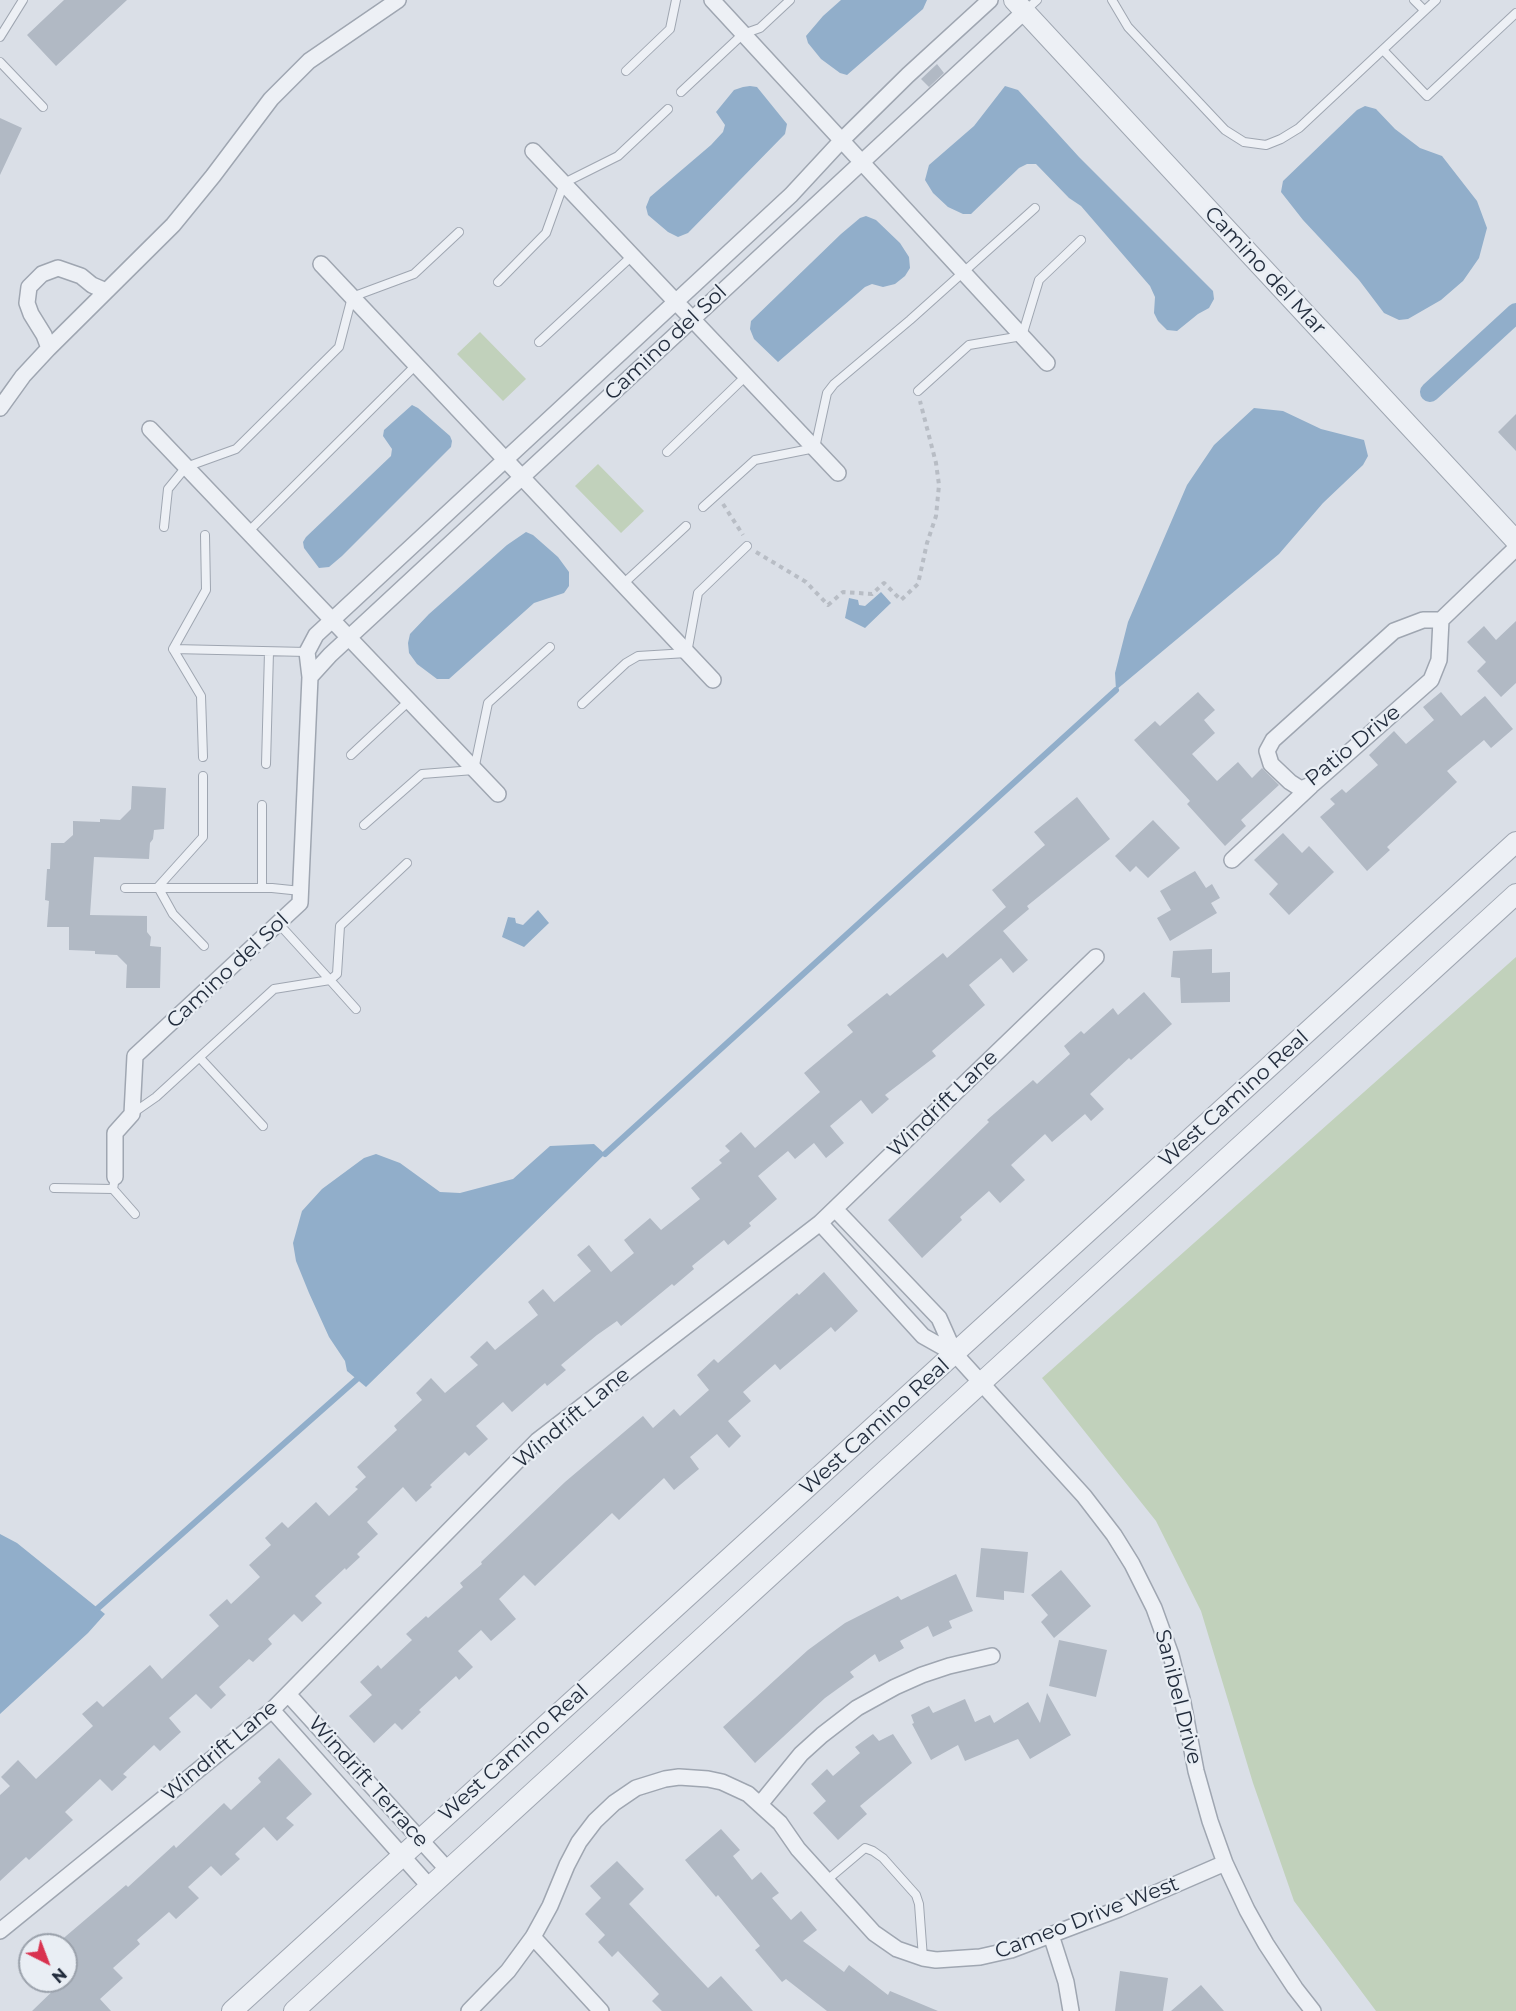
<!DOCTYPE html>
<html>
<head>
<meta charset="utf-8">
<style>
	body { margin:0 }
	#map { position:relative; width:1516px; height:2011px; overflow:hidden; background:#dadfe7; font-family:Montserrat,sans-serif }
	canvas { display:block }
	.north { position:absolute; left:18px; top:1933px; width:60px; height:60px; box-sizing:border-box; background:#e9eef4; border:2px solid #9aa1ab; border-radius:50%; rotate:138deg; font-size:16px; font-weight:700; line-height:24px; text-align:center; color:#232d3d }
	.north::after { content:''; display:block; margin:auto; width:21px; height:27px; background:#d9324f; clip-path:polygon(50% 0,100% 100%,50% 72%,0 100%) }
</style>
</head>
<body>
<div id="map">
<canvas width="1516" height="2011"></canvas>
<div class="north">N</div>
</div>
<script>
const c = document.querySelector('canvas').getContext('2d');
c.lineJoin = 'round';
function fill(path, color) { c.fillStyle = color; c.fill(path, 'evenodd'); }
const toPath = rows => new Path2D(rows.map(r => 'M' + r).join(''));
function strokePath(path, color, width, dash) { c.strokeStyle = color; c.lineWidth = width; c.lineCap = dash ? 'butt' : 'round'; c.setLineDash(dash || []); c.stroke(path); }
function label(font, color, halo, rows, align = 'center') {
  c.font = font + ' Montserrat,sans-serif'; c.lineWidth = 4.5; c.setLineDash([]); c.textBaseline = 'middle'; c.strokeStyle = halo; c.fillStyle = color; for (const [text, x, y, turn = 0] of rows) {
    c.save(); c.translate(x, y); c.rotate((+turn || 0) * Math.PI / 180); c.textAlign = isNaN(turn) ? turn : align; if (halo) c.strokeText(text, 0, 0); c.fillText(text, 0, 0); c.restore();
  }
}
const green = toPath([
	[480,332,526,379,503,401,457,354],
	[598,464,644,511,621,533,575,486],
	[1516,957,1516,2011,1376,2011,1294,1901,1253,1783,1201,1611,1156,1521,1042,1378]
]);
const water = toPath([
	[841,0,927,0,923,9,847,75,840,73,821,59,808,43,806,36,823,16],
	[750,86,757,87,787,124,785,134,688,233,678,237,668,232,648,215,646,207,650,197,711,145,723,132,725,125,716,112,734,90,743,87],
	[1005,86,1018,90,1079,157,1213,291,1214,299,1209,308,1198,314,1177,331,1167,330,1158,321,1154,313,1155,297,1150,286,1081,206,1069,198,1036,164,1027,164,1019,168,971,214,963,214,948,207,933,193,925,180,929,165,974,126],
	[1365,106,1376,109,1395,129,1420,148,1442,156,1477,201,1487,228,1479,258,1463,281,1441,300,1408,319,1399,320,1384,313,1359,280,1303,220,1281,192,1283,181,1357,110],
	[866,216,876,220,900,243,909,257,910,268,905,276,895,284,883,287,872,284,865,287,778,362,754,339,750,329,751,321,841,234,860,218],
	[412,405,418,408,450,436,452,441,451,447,342,556,329,567,319,568,304,548,303,542,306,537,391,456,392,449,383,436,384,430],
	[1254,408,1283,411,1321,429,1364,440,1368,456,1363,465,1323,503,1279,554,1116,690,1115,673,1128,622,1187,485,1214,445],
	[526,532,533,535,558,557,569,572,569,586,564,593,534,603,449,679,437,679,417,664,409,653,408,643,410,634,429,614,507,545],
	[881,592,891,603,865,628,845,618,849,598,858,600,859,605,865,606],
	[538,910,549,923,524,947,502,937,508,917,515,918,516,923,523,925],
	[594,1144,605,1154,366,1387,347,1371,345,1361,329,1337,309,1293,296,1261,293,1243,302,1211,322,1189,364,1158,376,1154,400,1163,440,1192,460,1193,513,1179,550,1146],
	[0,1534,17,1543,105,1614,88,1633,0,1714]
]);
const stream = toPath([
	[605,1154,1116,690],
	[97,1609,357,1379]
]);
const canal = toPath([
	[1430,392,1516,313]
]);
const building = toPath([
	[64,0,127,0,56,66,27,35],
	[937,64,944,73,929,87,921,79],
	[0,118,22,128,0,175],
	[1516,414,1516,451,1498,432],
	[1516,621,1516,683,1501,697,1477,671,1486,662,1467,642,1484,626,1496,640],
	[1198,692,1215,710,1204,720,1215,733,1192,754,1217,781,1238,762,1252,778,1262,768,1279,785,1241,820,1246,826,1225,846,1187,804,1190,801,1134,740,1155,721,1160,726],
	[1441,692,1461,716,1485,696,1513,729,1491,748,1484,740,1447,771,1457,782,1387,847,1390,850,1367,871,1320,817,1335,804,1330,799,1342,789,1346,793,1378,765,1369,755,1394,731,1406,744,1434,720,1423,707],
	[132,786,166,788,164,829,154,830,153,839,150,843,149,859,94,857,90,915,147,916,147,932,151,937,150,946,161,947,160,988,126,988,127,965,117,955,95,954,95,951,69,950,69,927,47,927,49,901,45,900,47,869,50,869,51,843,64,843,73,835,73,821,100,822,100,819,120,820,131,809],
	[1077,797,1110,839,1027,906,1029,909,1003,931,1028,960,1013,973,1001,958,969,985,985,1005,932,1051,936,1056,885,1095,889,1099,872,1114,861,1100,830,1126,844,1143,826,1158,814,1143,795,1159,788,1151,758,1176,777,1199,749,1223,751,1226,728,1245,724,1240,692,1266,694,1269,674,1286,672,1284,621,1326,617,1321,597,1335,561,1365,566,1370,547,1386,545,1383,512,1412,503,1402,476,1426,488,1439,469,1456,465,1452,430,1485,432,1487,416,1502,403,1487,367,1522,378,1534,357,1554,360,1557,346,1570,345,1568,315,1596,322,1603,302,1622,294,1614,268,1639,272,1644,253,1662,249,1659,219,1687,226,1695,211,1709,196,1694,169,1718,181,1732,160,1751,154,1745,123,1774,127,1777,112,1791,100,1779,65,1812,73,1820,29,1860,26,1857,0,1881,0,1795,10,1786,1,1777,18,1760,36,1779,93,1726,82,1714,97,1701,103,1707,150,1665,162,1679,219,1626,209,1615,227,1599,231,1604,260,1577,249,1565,271,1545,265,1538,282,1522,288,1528,316,1502,329,1516,358,1489,355,1487,366,1477,357,1467,397,1430,394,1426,422,1400,416,1393,431,1378,445,1393,478,1365,470,1357,487,1341,495,1350,538,1315,528,1302,543,1289,554,1302,591,1271,577,1255,589,1245,611,1272,634,1253,624,1240,650,1218,661,1230,700,1199,691,1188,722,1163,719,1160,730,1151,725,1146,741,1132,755,1148,820,1092,804,1073,853,1032,847,1025,887,993,890,996,943,953,947,958,1006,907,992,890,1045,845,1034,832],
	[1153,820,1180,848,1148,878,1136,866,1130,872,1115,856],
	[1283,833,1302,853,1309,846,1334,872,1289,915,1269,894,1278,884,1254,860],
	[1195,871,1206,888,1212,884,1220,898,1211,903,1217,913,1170,941,1157,918,1171,910,1160,891],
	[1212,949,1212,973,1230,972,1230,1002,1181,1003,1180,978,1171,977,1173,951],
	[1144,992,1172,1024,1131,1060,1129,1058,1090,1094,1104,1109,1091,1121,1085,1114,1052,1142,1045,1134,1011,1165,1025,1180,1000,1203,989,1191,960,1217,962,1220,922,1258,888,1220,989,1122,987,1120,1033,1080,1037,1084,1070,1054,1064,1046,1081,1031,1084,1034,1113,1008,1118,1015],
	[824,1272,858,1311,835,1332,831,1327,780,1370,775,1364,743,1392,751,1401,728,1421,741,1436,729,1448,717,1434,690,1457,699,1469,674,1490,664,1478,619,1520,612,1513,535,1586,524,1575,499,1599,516,1619,491,1641,481,1630,458,1651,473,1667,459,1680,456,1676,419,1710,421,1712,402,1730,395,1723,374,1743,349,1716,372,1695,360,1682,378,1665,381,1669,412,1640,406,1634,426,1616,428,1618,463,1587,460,1583,482,1564,481,1562,565,1482,643,1416,653,1428,674,1409,680,1416,709,1390,697,1375,714,1359,718,1363,797,1293,799,1295],
	[981,1548,1028,1552,1024,1593,1004,1591,1004,1600,976,1597],
	[1061,1570,1091,1606,1054,1638,1041,1622,1048,1615,1031,1595],
	[956,1574,973,1611,949,1621,952,1628,933,1637,928,1626,900,1641,904,1648,879,1662,875,1654,850,1672,854,1677,825,1698,755,1763,723,1727,808,1650,845,1623,898,1596,901,1600],
	[1059,1640,1107,1650,1096,1697,1049,1686],
	[1047,1693,1071,1735,1030,1759,1018,1739,965,1761,958,1745,931,1760,912,1724,914,1723,911,1715,929,1706,933,1713,965,1699,975,1722,990,1715,994,1723,1028,1702,1040,1723],
	[873,1734,879,1741,893,1734,912,1763,860,1806,867,1814,838,1840,813,1813,826,1801,811,1784,827,1769,833,1776,860,1753,855,1747],
	[279,1758,312,1794,286,1818,294,1825,277,1841,264,1827,235,1854,240,1859,221,1876,211,1866,188,1887,199,1898,176,1919,169,1912,137,1940,140,1944,113,1968,123,1978,100,1999,111,2011,32,2011,63,1981,66,1981,66,1969,76,1960,66,1950,66,1945,61,1945,59,1942,126,1885,128,1887,174,1845,176,1848,224,1803,231,1810,261,1782,258,1778],
	[721,1829,740,1850,733,1856,752,1880,761,1872,779,1893,772,1898,791,1920,801,1911,817,1930,803,1941,844,1972,849,1965,888,1995,890,1991,938,2011,827,2011,786,1979,782,1982,755,1950,760,1946,718,1895,716,1897,685,1860],
	[617,1861,644,1889,629,1904,708,1988,721,1976,753,2011,662,2011,652,2001,659,1994,618,1951,612,1957,598,1942,605,1935,585,1914,601,1898,590,1886],
	[1120,1971,1168,1978,1163,2011,1115,2011],
	[1201,1985,1224,2011,1171,2011]
]);
const path = toPath([
	[723,504,743,535],
	[756,552,806,582,828,605,843,592,872,594,884,583,901,600,918,584,927,543,936,516,939,485,936,463,920,401]
]);
const service = toPath([
	[1112,0,1128,27,1225,130,1244,142,1266,145,1281,139,1299,128,1436,0],
	[1414,0,1424,10],
	[1026,10,1037,0],
	[0,37,23,0],
	[1383,50,1427,96,1516,13],
	[0,62,43,107],
	[626,71,670,29,676,0],
	[681,92,743,34,760,28,790,0],
	[498,282,546,233,564,183,618,156,668,109],
	[539,342,632,256],
	[918,391,969,345,1022,336,1039,280,1081,240],
	[667,452,746,376],
	[703,507,755,460,815,448,827,393,834,384,910,320,1035,208],
	[164,527,168,489,186,467,236,449,339,347,352,297,414,274,459,232],
	[248,532,416,365],
	[623,584,686,526],
	[173,649,307,652],
	[582,704,626,663,638,656,687,653,698,593,747,546],
	[351,755,409,701],
	[203,757,201,696,173,649,206,590,205,535],
	[266,764,269,652],
	[203,776,203,837,158,887,173,914,204,946],
	[364,825,422,774,474,770,488,703,550,647],
	[125,888,272,888,301,891],
	[262,888,262,805],
	[278,923,330,980,337,974,340,926,407,863],
	[200,1058,263,1126],
	[133,1113,156,1097,274,989,330,980,356,1009],
	[54,1188,113,1189,115,1177],
	[113,1189,135,1214],
	[826,1881,865,1848,873,1851,883,1858,916,1895,919,1904,923,1958]
]);
const minor = toPath([
	[712,0,1047,363],
	[533,151,838,473],
	[321,264,713,680],
	[49,348,44,335,31,314,27,303,29,287,42,274,58,268,81,276,92,285,106,291],
	[0,408,23,376,49,348,173,225,213,176,271,99,309,61,398,0],
	[150,429,498,794],
	[1441,620,1439,660,1431,680,1313,784,1301,789,1290,782,1271,764,1267,751,1273,740,1394,631,1423,620,1441,620,1516,548],
	[310,677,330,655,1025,11],
	[1232,860,1311,786],
	[115,1177,115,1133,132,1114,135,1056,300,903,310,677,307,652,316,635,791,195,842,140,908,75,990,0],
	[835,1209,939,1318,955,1354,1084,1496,1114,1535,1132,1564,1154,1608,1171,1655,1183,1703,1196,1771,1210,1821,1225,1863,1247,1910,1266,1944,1295,1988,1313,2011],
	[820,1223,923,1336,955,1354],
	[288,1694,447,1869],
	[272,1710,429,1886],
	[761,1803,801,1754,822,1735,857,1708,895,1687,922,1675,949,1666,992,1656],
	[0,1931,272,1710,537,1441,820,1223,1096,957],
	[1051,1935,1066,1982,1071,2011],
	[533,1937,601,2011],
	[469,2011,508,1971,533,1937,550,1906,567,1865,579,1842,595,1821,614,1803,636,1788,665,1779,679,1777,708,1779,722,1782,748,1794,780,1823,798,1849,874,1933,897,1949,923,1958,936,1960,980,1957,1011,1950,1119,1909,1225,1863]
]);
const tertiary = toPath([
	[1014,0,1516,541],
	[232,2011,1516,842],
	[294,2011,1516,894]
]);
const streetNames = [
	["Camino del Mar",1265,271,47],
	["Camino del Sol",666,343,-43],
	["Patio Drive",1353,746,-39],
	["Camino del Sol",228,971,-43],
	["West Camino Real",1234,1099,-42],
	["Windrift Lane",943,1104,-44],
	["Windrift Lane",572,1418,-40],
	["West Camino Real",875,1427,-42],
	["Sanibel Drive",1178,1697,76],
	["Windrift Lane",220,1751,-40],
	["West Camino Real",514,1753,-42],
	["Windrift Terrace",368,1782,48],
	["Cameo Drive West",1087,1918,-21]
];
fill(green, '#c1d1bb');
fill(water, '#91aeca');
strokePath(stream, '#91aeca', 6);
strokePath(canal, '#91aeca', 20);
fill(building, '#b1b9c4');
strokePath(service, '#9fa6b1', 10);
strokePath(minor, '#9fa6b1', 18);
strokePath(tertiary, '#9fa6b1', 22);
strokePath(path, '#b8bdc5', 4, [4.5, 4.5]);
strokePath(service, '#edf0f5', 8);
strokePath(minor, '#edf0f5', 15);
strokePath(tertiary, '#edf0f5', 20);
label('21px', '#232d3d', '#e9eef4', streetNames);
</script>
</body>
</html>
